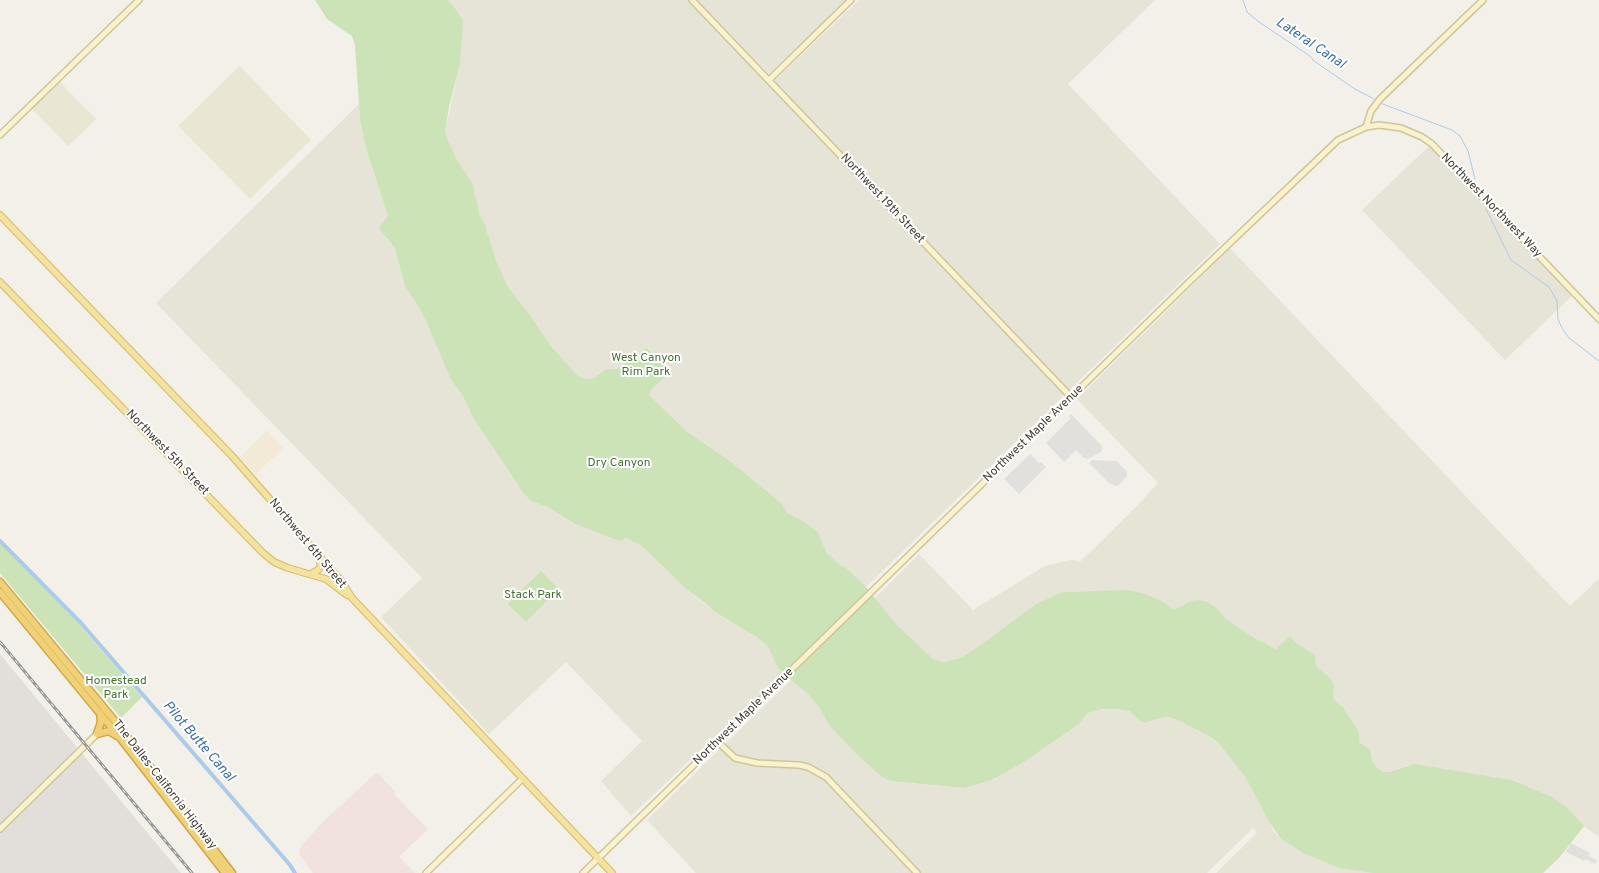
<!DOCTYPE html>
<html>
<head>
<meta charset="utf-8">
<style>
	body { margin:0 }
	canvas { display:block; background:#f3f0e9 }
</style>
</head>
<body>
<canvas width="1599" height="873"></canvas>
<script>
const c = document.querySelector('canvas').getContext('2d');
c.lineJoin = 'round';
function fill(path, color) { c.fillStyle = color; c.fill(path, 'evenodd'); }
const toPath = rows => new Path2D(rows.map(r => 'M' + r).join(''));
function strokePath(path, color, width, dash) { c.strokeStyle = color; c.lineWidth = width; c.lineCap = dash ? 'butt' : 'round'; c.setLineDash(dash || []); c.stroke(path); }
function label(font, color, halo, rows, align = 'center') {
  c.font = font + ' Overpass,sans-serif'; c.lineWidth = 4; c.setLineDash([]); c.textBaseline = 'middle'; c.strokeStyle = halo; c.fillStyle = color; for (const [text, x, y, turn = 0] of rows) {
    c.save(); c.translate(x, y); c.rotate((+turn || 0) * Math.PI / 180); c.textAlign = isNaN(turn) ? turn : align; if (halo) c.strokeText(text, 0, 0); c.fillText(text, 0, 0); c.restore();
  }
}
const residential = toPath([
	[448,0,687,0,769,86,859,0,1155,0,1068,84,1220,244,866,587,846,568,840,565,826,552,818,532,805,522,787,513,782,504,774,497,730,461,686,431,649,395,652,389,669,372,648,348,617,369,606,369,594,378,585,379,577,375,551,346,529,314,508,287,495,258,485,225,479,214,478,204,475,196,473,184,457,160,447,138,445,131,460,64,462,36,461,16],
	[697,0,846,0,769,74],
	[359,104,360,119,366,148,388,216,385,237,395,249,405,286,417,304,427,323,451,380,463,396,473,418,516,483,536,503,550,508,575,524,617,540,626,538,641,545,684,587,715,612,760,639,767,645,778,668,783,672,631,816,601,781,642,741,566,662,489,734,381,617,422,578,156,303],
	[1429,146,1572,296,1505,360,1362,210],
	[1230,248,1570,606,1599,579,1599,837,1584,826,1511,780,1454,771,1408,765,1389,772,1384,772,1376,768,1372,761,1372,751,1359,742,1359,732,1356,727,1342,706,1336,702,1333,697,1334,686,1332,681,1327,675,1316,666,1315,660,1304,649,1290,636,1277,649,1251,636,1225,618,1217,608,1191,601,1177,609,1171,608,1160,600,1148,595,1085,591,1062,592,1036,604,978,648,963,657,945,662,934,660,925,653,897,625,875,598,919,554,973,610,1045,566,1070,560,1081,561,1136,507,1158,483,1077,399],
	[791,680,807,693,819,707,829,725,858,756,882,777,890,781,938,786,964,788,1024,762,1079,724,1088,713,1102,709,1117,709,1130,711,1144,723,1160,718,1169,717,1178,720,1207,735,1218,742,1237,764,1246,778,1274,832,1281,839,1303,853,1339,868,1372,873,1216,873,1257,833,1253,828,1207,873,696,873,647,820]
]);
const commercial = toPath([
	[267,430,283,448,256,474,240,457]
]);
const industrial = toPath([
	[0,654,126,807,181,873,0,873]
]);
const education = toPath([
	[240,66,311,140,250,199,178,126],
	[60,82,96,119,68,146,32,109]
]);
const medical = toPath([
	[377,772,396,792,394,794,428,829,399,857,415,873,313,873,299,854,301,846,326,819]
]);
const green = toPath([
	[315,0,448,0,458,12,463,21,460,64,449,107,445,131,447,138,457,160,473,184,475,196,478,204,479,214,485,225,495,258,508,287,529,314,551,346,577,375,585,379,594,378,606,369,617,369,647,348,670,372,652,389,649,395,686,431,730,461,774,497,782,504,787,513,805,522,818,532,826,552,840,565,846,568,866,587,897,625,934,660,945,662,963,657,978,647,1036,604,1062,592,1129,590,1148,595,1160,600,1171,608,1176,609,1191,601,1199,600,1207,602,1217,608,1225,618,1251,636,1276,649,1290,636,1299,645,1315,655,1316,666,1327,675,1332,681,1334,686,1333,697,1336,702,1342,706,1356,727,1359,732,1359,742,1371,750,1372,761,1377,768,1384,772,1389,772,1414,764,1511,780,1552,797,1567,808,1584,826,1559,858,1543,873,1372,873,1339,868,1303,853,1281,839,1269,822,1246,778,1218,742,1207,735,1178,720,1169,717,1160,718,1144,723,1139,720,1130,711,1117,709,1102,709,1088,713,1079,724,1024,762,991,780,964,788,890,781,882,777,858,756,829,725,819,707,807,693,791,680,778,668,767,645,760,639,715,612,705,603,684,587,641,545,626,538,620,541,617,540,575,524,550,508,531,501,522,491,473,418,463,396,451,380,427,323,417,304,405,286,395,249,379,228,388,216,366,148,360,119,355,45,352,36,327,19],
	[0,543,78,623,142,697,121,718,0,573],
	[541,571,559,589,526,622,508,604]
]);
const parking = toPath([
	[1071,414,1101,445,1102,448,1101,452,1088,459,1084,458,1076,450,1064,462,1046,443,1071,418,1069,416],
	[1030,454,1039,463,1041,462,1046,467,1019,494,1004,479],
	[1092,460,1117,461,1127,472,1127,476,1118,486,1110,484,1089,463],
	[1571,843,1590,853,1588,856,1597,860,1595,864,1586,859,1584,861,1566,852]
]);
const stream = toPath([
	[1243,0,1247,12,1259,22,1310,56,1314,61,1355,89,1374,99],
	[1380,103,1452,130,1460,136,1468,151,1475,179],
	[1486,209,1511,260,1549,287,1557,301,1558,319,1562,328,1569,338,1599,361]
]);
const canal = toPath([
	[0,541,81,623,290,865,295,873]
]);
const secondary = toPath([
	[692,0,1072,398],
	[769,80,851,0],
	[1366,127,1371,111,1380,99,1483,0],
	[0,135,139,0],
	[718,742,735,758,757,763,799,765,808,767,826,777,917,873],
	[0,829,97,734],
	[426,873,522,779],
	[583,873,1188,283,1338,140,1366,127,1379,125,1401,128,1422,137,1432,144,1599,319]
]);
const primary = toPath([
	[0,215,233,457,342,582,352,598,612,873],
	[0,282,262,552,274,562,288,568,326,579,347,595],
	[311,574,318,570,321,565,318,556]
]);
const highway = toPath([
	[0,582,114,720,232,873],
	[0,592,121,739,225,873],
	[97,734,109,731,117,736],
	[97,734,101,722,100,713]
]);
const rail = toPath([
	[0,642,192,873]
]);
const streetNames = [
	["Northwest 19th Street",882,199,47],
	["Northwest Northwest Way",1491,206,46],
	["Northwest Maple Avenue",1034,434,-44],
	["Northwest 5th Street",167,453,46],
	["Northwest 6th Street",307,544,50],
	["Northwest Maple Avenue",744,717,-44],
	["The Dalles-California Highway",164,785,52]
];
const parkNames = [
	["West Canyon",646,359],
	["Rim Park",646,373],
	["Dry Canyon",619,464],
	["Stack Park",533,596],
	["Homestead",116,682],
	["Park",116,696]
];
const waterNames = [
	["Lateral Canal",1310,44,34],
	["Pilot Butte Canal",198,742,49]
];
fill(residential, '#e6e3d7');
fill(commercial, '#f2e9d6');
fill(industrial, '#e2dfda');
fill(education, '#eae6d4');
fill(medical, '#f2e2de');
fill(green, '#cbe3b6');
fill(parking, '#e2e0dd');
strokePath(stream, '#abcbe9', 1);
strokePath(canal, '#abcbe9', 4);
strokePath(secondary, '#cec59d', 8);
strokePath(primary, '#d8c171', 8);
strokePath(highway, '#cea747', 9);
strokePath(secondary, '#f9f2cc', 5);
strokePath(primary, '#f4e3a0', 5.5);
strokePath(highway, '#f0d177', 6);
strokePath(rail, '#979797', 3);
strokePath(rail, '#fff', 1, [4]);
label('12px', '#464138', '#fff', streetNames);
label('12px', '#447231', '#fff', parkNames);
label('italic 14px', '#3b71a7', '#fff', waterNames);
</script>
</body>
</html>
